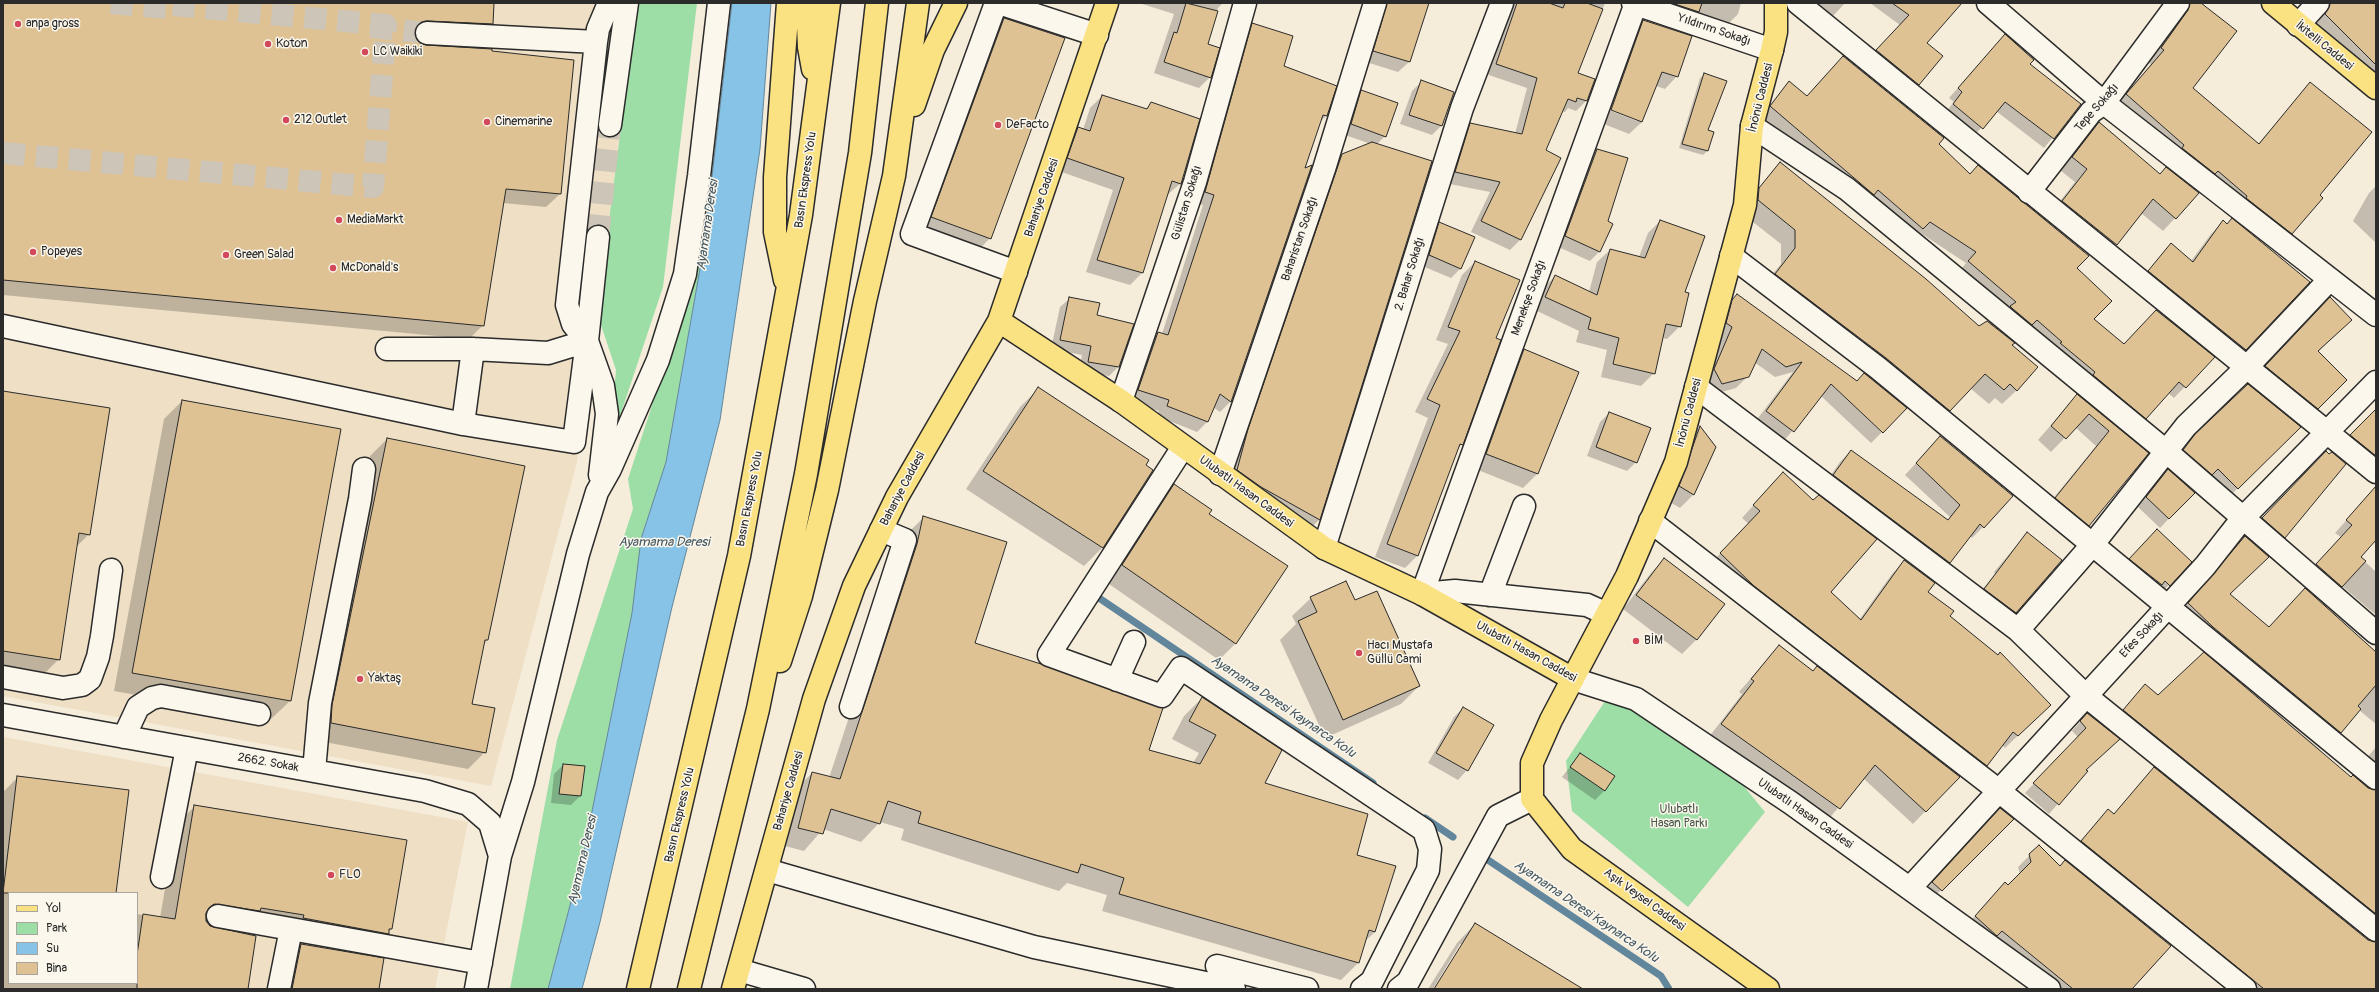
<!DOCTYPE html>
<html>
<head>
<meta charset="utf-8">
<style>
	body { margin:0 }
	#map { position:relative; width:2379px; height:992px; overflow:hidden; background:#f5ecda; font-family:Pangolin,sans-serif }
	canvas { display:block }
	.frame { position:absolute; inset:0; border:4px solid #2b2b2b; pointer-events:none }
	.legend { position:absolute; left:8px; top:892px; width:130px; height:92px; box-sizing:border-box; background:#fbf7ec; border:1px solid #a8a59f; margin:0; padding:5px 7px; list-style:none; font-size:12px; color:#2b2b2b }
	.legend li { display:flex; align-items:center; gap:8px; height:20px }
	.legend b { width:20px; border:1px solid #a8a59f }
</style>
</head>
<body>
<div id="map">
<canvas width="2379" height="992"></canvas>
<div class="frame"></div>
<ul class="legend">
<li><b style="height:5px;background:#fae181"></b>Yol</li>
<li><b style="height:11px;background:#9ddda6"></b>Park</li>
<li><b style="height:11px;background:#86c3e6"></b>Su</li>
<li><b style="height:11px;background:#dec293"></b>Bina</li>
</ul>
</div>
<script>
const c = document.querySelector('canvas').getContext('2d');
c.lineJoin = 'round';
function fill(path, color) { c.fillStyle = color; c.fill(path, 'evenodd'); }
const toPath = rows => new Path2D(rows.map(r => 'M' + r).join(''));
function strokePath(path, color, width, dash) { c.strokeStyle = color; c.lineWidth = width; c.lineCap = dash ? 'butt' : 'round'; c.setLineDash(dash || []); c.stroke(path); }
function label(font, color, halo, rows, align = 'center') {
  c.font = font + ' Pangolin,sans-serif'; c.lineWidth = 3; c.setLineDash([]); c.textBaseline = 'middle'; c.strokeStyle = halo; c.fillStyle = color; for (const [text, x, y, turn = 0] of rows) {
    c.save(); c.translate(x, y); c.rotate((+turn || 0) * Math.PI / 180); c.textAlign = isNaN(turn) ? turn : align; if (halo) c.strokeText(text, 0, 0); c.fillText(text, 0, 0); c.restore();
  }
}
const built = toPath([
	[3,3,637,3,577,462,491,786,3,696],
	[3,737,468,822,435,989,3,989],
	[9,893,137,893,137,983,9,983]
]);
const green = toPath([
	[637,3,697,3,663,287,609,449,616,370,597,313],
	[704,246,666,462,641,539,632,613,583,856,548,989,510,989,557,740,633,509,628,479],
	[1605,701,1625,703,1742,784,1765,812,1688,907,1572,811,1566,761]
]);
const water = toPath([
	[732,3,771,3,760,149,720,420,672,607,600,922,582,989,548,989,583,856,632,613,641,539,666,462,704,246,732,3]
]);
const shadow = toPath([
	[3,3,493,3,492,24,478,37,414,34,419,44,560,194,546,207,503,203,483,325,469,339,3,295],
	[1139,3,1223,3,1218,8,1207,44,1210,77,1199,88,1154,73,1174,14],
	[1371,3,1428,3,1409,62,1398,72,1363,61],
	[1510,3,1605,3,1577,74,1594,80,1586,101,1576,111,1568,108,1565,112,1562,111,1544,151,1520,240,1510,250,1471,232,1490,192,1445,183,1460,135,1471,124,1515,134,1527,88,1486,74],
	[1633,3,1741,3,1738,14,1728,24],
	[1814,3,1845,3,1832,17],
	[1870,3,1955,3,1925,43,1941,57,1909,93,1868,60,1900,25],
	[2182,3,2200,3,2192,88,2257,145,2311,83,2319,195,2292,233,2278,247,2113,109,2151,64,2147,62],
	[2326,3,2376,4,2376,86,2315,25,2320,17,2319,10],
	[1004,19,990,238,972,257,914,236,986,37],
	[1644,21,1677,76,1665,89,1656,86,1642,122,1629,134,1599,122,1631,33],
	[1606,107,1637,119,1637,121,1606,109],
	[1253,24,1282,67,1326,116,1320,122,1231,401,1220,412,1213,407,1207,422,1197,432,1157,416,1159,411,1128,401,1147,344,1158,333,1162,334,1203,205,1195,203,1242,35],
	[2005,35,2029,65,2080,104,2044,148,1996,111,1973,137,1944,114,1954,102,1949,98],
	[1705,74,1707,151,1703,155,1679,148,1700,78],
	[1421,82,1442,125,1432,135,1400,124,1412,91],
	[1789,82,1806,97,1937,144,2075,268,2093,319,2124,345,2213,357,2174,398,2168,393,2135,429,1958,273,1966,263,1919,232,1911,240,1862,205,1760,117],
	[1362,91,1385,136,1376,145,1431,162,1319,520,1301,537,1243,504,1220,487,1231,448,1325,172,1342,155,1371,144,1342,134,1352,100],
	[1102,96,1145,110,1151,104,1198,120,1180,184,1167,195,1142,273,1130,285,1086,272,1113,190,1056,170,1067,140,1078,128,1083,130,1090,108],
	[2099,123,2159,175,2166,168,2175,218,2163,231,2141,213,2103,258,2050,214,2075,182,2060,170],
	[1597,150,1607,222,1599,252,1590,261,1556,246,1588,159],
	[1780,164,1978,328,2011,345,2017,390,2002,404,1995,398,1989,404,1970,388,1935,425,1761,288,1781,264,1781,244,1744,215,1745,204],
	[2376,186,2376,243,2353,221,2369,193],
	[1660,221,1684,292,1680,326,1667,339,1662,338,1654,373,1641,386,1601,377,1607,350,1576,342,1579,331,1533,309,1543,289,1555,276,1589,292,1597,262,1610,250,1639,257,1648,233],
	[2223,222,2309,282,2233,361,2137,283,2171,245,2191,261,2211,234],
	[1440,223,1474,238,1460,269,1451,278,1420,265,1430,232],
	[1475,262,1495,338,1462,444,1458,449,1418,555,1405,568,1375,557,1428,418,1415,412,1448,344,1436,340,1462,275],
	[1737,295,1882,432,1871,443,1821,396,1783,442,1755,422,1793,372,1775,377,1754,362,1748,376,1736,388,1711,395,1703,381,1721,338,1716,334,1726,306],
	[1070,298,1096,316,1118,367,1109,376,1079,371,1082,355,1051,349,1060,307],
	[2318,311,2351,320,2318,352,2346,380,2305,421,2254,379],
	[1524,351,1577,373,1537,474,1523,488,1473,468,1510,364],
	[1038,389,1152,470,1102,548,1084,566,966,489,1020,407],
	[3,392,89,534,75,548,59,659,41,677,3,672],
	[2077,395,2147,453,2074,539,2042,512,2096,446,2075,427,2051,452,2038,440],
	[182,401,339,429,290,701,271,719,114,691,164,419],
	[2376,411,2376,480,2339,447],
	[1609,413,1636,462,1627,471,1587,456,1600,422],
	[1700,427,1694,494,1680,508,1666,500,1687,441],
	[2299,427,2224,502,2170,464,2196,435],
	[1940,437,1983,527,1972,538,1970,536,1938,573,1823,486,1840,462,1851,451,1947,521,1950,517,1905,475],
	[387,439,487,640,483,645,471,704,485,752,468,769,314,740,316,723,370,456],
	[2317,462,2284,537,2275,546,2254,528],
	[2168,471,2193,493,2160,528,2138,507],
	[1174,485,1236,643,1219,660,1106,582,1157,502],
	[1771,486,1829,592,1859,620,1892,574,1904,561,1926,592,1948,617,1998,656,2037,717,2005,748,2002,745,1974,778,1708,566,1749,524,1742,518],
	[2376,487,2376,538,2360,557,2376,572,2376,615,2342,586,2330,598,2305,577,2341,537,2335,533],
	[924,517,974,643,1148,750,1193,763,1199,753,1172,739,1184,716,1202,698,1263,784,1356,855,1375,932,1364,942,1358,963,1341,980,1102,911,1107,895,1067,883,1059,891,901,840,904,829,880,822,861,842,823,829,804,851,781,845,794,791,812,773,829,778,900,562,906,535],
	[2027,533,2016,612,2006,622,1975,598,1995,574,1994,572],
	[2245,537,2229,594,2269,628,2376,651,2376,724,2359,710,2330,742,2177,616],
	[2148,540,2191,562,2160,594,2121,569],
	[1664,559,1723,604,1696,640,1682,654,1623,609,1651,573],
	[1311,598,1354,602,1419,686,1401,704,1325,738,1280,640,1296,624,1292,616],
	[1779,646,1958,777,1913,824,1863,778,1827,821,1709,737,1742,694,1739,692],
	[2204,654,2315,745,2376,803,2376,942,2372,932,2112,722,2145,686,2158,697],
	[1463,708,1467,770,1458,780,1428,763,1454,717],
	[2087,714,2086,771,2049,814,2025,793,2078,737,2072,731],
	[2376,747,2376,781,2359,767],
	[1580,754,1605,790,1595,800,1562,777],
	[563,765,580,796,571,805,551,803,554,774],
	[2154,768,2368,941,2376,943,2376,989,2237,989,2070,853,2108,810,2113,815],
	[18,777,115,893,9,893,9,983,137,983,137,914,160,918,176,825,194,807,391,929,369,952,207,923,247,989,3,989,3,792],
	[1991,819,2012,819,1932,899,1924,892],
	[2039,846,2131,989,2047,989,1964,928,1994,895,2008,886,2020,874,2018,867],
	[1475,924,1581,989,1435,989,1463,944,1460,944,1433,989,1428,989,1457,943],
	[301,945,378,989,281,989,287,959]
]);
const stream = toPath([
	[1099,598,1373,783],
	[1425,818,1453,837],
	[1485,858,1661,976,1669,989]
]);
const building = toPath([
	[3,3,494,3,493,24,427,21,421,22,416,27,416,38,420,43,426,45,492,49,492,51,574,60,561,194,506,189,484,326,3,280,3,3],
	[1186,3,1218,11,1208,44,1220,48,1211,78,1164,62,1174,32,1177,33,1186,3],
	[1387,3,1429,3,1410,62,1373,51,1387,3],
	[1517,3,1549,3,1563,8,1565,3,1587,3,1603,9,1578,73,1595,79,1587,101,1577,98,1576,102,1568,99,1546,150,1561,158,1521,240,1481,221,1500,182,1455,172,1470,123,1522,134,1537,78,1496,64,1517,3],
	[1672,3,1702,3,1699,12,1672,3],
	[1892,3,1962,3,1927,43,1943,56,1919,85,1876,50,1909,15,1892,3],
	[2190,3,2201,3,2237,31,2193,88,2259,144,2310,82,2372,132,2320,195,2323,198,2292,234,2246,198,2247,196,2218,171,2215,174,2182,148,2184,145,2126,94,2164,50,2161,48,2188,10,2190,3],
	[2330,3,2376,3,2376,65,2325,14,2330,3],
	[1004,18,1065,38,991,239,931,217,1004,18],
	[1643,20,1692,36,1678,77,1662,72,1642,122,1611,110,1643,20],
	[1252,23,1293,36,1284,66,1337,86,1327,116,1323,115,1305,168,1312,165,1231,402,1220,394,1208,422,1167,406,1169,400,1138,390,1158,332,1168,335,1214,195,1205,192,1252,23],
	[2005,34,2034,60,2030,64,2081,104,2054,139,2005,102,1983,129,1953,104,1962,92,1958,88,2005,34],
	[1843,56,1944,138,1939,144,1970,174,1978,165,2089,256,2077,268,2112,301,2094,319,2124,344,2156,310,2215,357,2186,388,2179,382,2146,419,2093,375,2095,372,2060,343,2062,342,2037,320,2032,325,2013,309,2010,306,2016,302,1968,261,1976,252,1930,222,1923,229,1878,190,1874,195,1770,106,1789,81,1807,96,1843,56],
	[1704,73,1727,81,1708,130,1714,132,1708,151,1682,144,1704,73],
	[1421,80,1454,92,1442,126,1409,115,1421,80],
	[1361,90,1398,103,1386,137,1351,124,1361,90],
	[1102,95,1147,109,1151,102,1200,119,1181,184,1172,181,1143,273,1097,260,1124,178,1067,158,1078,127,1090,131,1102,95],
	[2099,122,2160,174,2166,167,2199,193,2176,219,2153,199,2117,245,2062,201,2087,169,2072,157,2099,122],
	[1372,142,1432,161,1320,520,1261,487,1237,470,1248,429,1342,154,1372,142],
	[1597,149,1628,158,1608,221,1613,224,1600,252,1565,236,1597,149],
	[1780,162,1926,279,1979,326,1987,321,1992,325,2015,343,2012,345,2038,367,2017,391,2010,384,2004,390,1985,374,1950,411,1886,358,1775,274,1795,248,1795,230,1758,200,1759,188,1780,162],
	[2232,218,2310,282,2246,350,2148,271,2171,243,2193,262,2223,220,2227,224,2232,218],
	[1660,220,1705,236,1685,292,1689,293,1681,327,1666,324,1655,374,1613,364,1619,338,1588,329,1591,318,1545,297,1555,275,1597,295,1610,249,1645,258,1660,220],
	[1439,222,1475,237,1461,269,1429,255,1439,222],
	[1475,261,1520,280,1496,338,1501,340,1463,445,1460,444,1418,556,1387,544,1440,405,1427,399,1460,331,1448,327,1475,261],
	[1737,294,1857,381,1864,373,1907,408,1883,433,1831,384,1794,432,1766,411,1802,362,1786,367,1762,349,1749,377,1722,384,1714,369,1732,327,1726,323,1732,300,1737,294],
	[1069,297,1100,303,1097,315,1134,324,1119,367,1088,362,1091,346,1060,340,1069,297],
	[2330,297,2352,320,2318,351,2347,380,2318,409,2265,366,2330,297],
	[1524,349,1579,372,1538,474,1486,454,1524,349],
	[2248,384,2301,427,2238,489,2218,469,2212,475,2183,450,2195,434,2248,384],
	[1038,387,1149,460,1146,465,1153,470,1103,548,983,471,1038,387],
	[3,391,110,408,90,535,79,533,60,660,3,651,3,391],
	[2077,394,2149,453,2089,526,2055,498,2109,431,2089,414,2066,439,2051,426,2077,394],
	[182,400,341,429,291,701,132,673,182,400],
	[2376,409,2376,456,2350,435,2376,409],
	[1609,412,1651,428,1637,463,1596,447,1609,412],
	[1700,426,1716,447,1694,495,1679,486,1700,426],
	[1940,436,2013,496,1984,528,1980,524,1950,563,1833,475,1851,450,1948,520,1960,505,1916,463,1940,436],
	[387,438,525,466,488,640,485,640,472,704,495,708,486,753,331,723,332,705,387,438],
	[2326,451,2329,454,2332,452,2346,464,2285,538,2262,518,2326,451],
	[2168,469,2195,493,2169,519,2146,497,2168,469],
	[1783,472,1813,500,1819,495,1877,539,1831,592,1861,620,1904,560,1935,583,1928,592,1954,611,1950,616,1998,655,2000,652,2051,705,2018,736,2013,732,1987,766,1754,586,1720,553,1760,511,1753,505,1783,472],
	[1174,484,1212,510,1209,514,1288,566,1236,644,1122,565,1174,484],
	[2376,486,2376,540,2361,557,2366,561,2342,587,2316,564,2352,525,2346,520,2376,486],
	[923,516,1007,542,975,643,1041,664,1163,708,1149,750,1200,764,1216,735,1189,721,1202,697,1282,750,1265,783,1368,814,1357,855,1396,866,1375,932,1369,930,1359,963,1119,894,1124,878,1081,864,1078,873,918,823,921,812,888,801,880,824,831,809,823,834,798,828,812,772,840,779,917,544,923,516],
	[2157,529,2192,562,2170,586,2165,581,2162,585,2129,559,2157,529],
	[2027,532,2062,560,2016,613,1984,589,2027,532],
	[2245,536,2269,557,2230,594,2269,627,2305,588,2376,652,2376,685,2358,706,2361,709,2341,733,2213,627,2188,603,2245,536],
	[1664,558,1725,604,1697,640,1636,595,1664,558],
	[1346,581,1355,600,1377,591,1420,686,1343,720,1298,621,1317,612,1310,597,1346,581],
	[1779,645,1813,671,1817,666,1960,777,1926,812,1875,765,1840,809,1721,724,1754,681,1751,679,1779,645],
	[2204,652,2351,777,2353,775,2368,788,2376,790,2376,914,2123,710,2145,684,2158,695,2204,652],
	[1463,707,1494,725,1468,771,1436,753,1463,707],
	[2087,713,2120,739,2086,770,2088,771,2059,805,2033,783,2086,728,2080,721,2087,713],
	[1580,753,1615,776,1605,791,1570,767,1580,753],
	[563,764,585,766,581,796,559,794,563,764],
	[2154,767,2368,940,2376,942,2376,989,2264,989,2081,841,2108,809,2114,814,2154,767],
	[17,776,129,790,116,893,3,893,17,776],
	[194,805,407,840,392,929,389,929,389,934,303,918,304,915,261,908,260,911,214,904,209,908,206,913,206,921,210,926,256,936,248,989,137,989,137,955,143,914,175,919,194,805],
	[2000,808,2014,819,1942,891,1932,882,2000,808],
	[2039,845,2060,866,2065,860,2171,946,2132,989,2073,989,2002,931,1997,936,1975,916,2005,882,2008,885,2031,862,2029,854,2039,845],
	[1475,923,1583,989,1434,989,1475,923],
	[301,944,384,958,379,989,292,989,301,944]
]);
const minorTunnel = toPath([
	[111,3,167,8],
	[371,27,427,33],
	[3,153,373,187,386,25,152,3],
	[598,237,610,125]
]);
const minor = toPath([
	[996,3,912,234,1016,272],
	[999,3,1097,35],
	[1633,3,1772,50],
	[1798,3,2376,472],
	[1988,3,2104,103,2376,315],
	[2298,25,2318,3],
	[427,33,596,42],
	[610,125,627,3],
	[1752,126,1847,189,2167,452,2376,633],
	[2029,192,2091,112,2104,103,2178,3],
	[598,237,587,341,603,386,607,414,600,475],
	[1731,256,1878,368,2376,778],
	[3,326,463,424,574,442,587,341,573,324,567,305,596,42,598,29,609,3],
	[387,349,473,349,548,353,587,341],
	[1696,387,2018,630,2086,696,2376,930],
	[1121,401,1195,182,1245,3],
	[463,424,473,349],
	[1183,447,1049,655,1162,696,1181,668,1424,830,1430,849,1428,870,1372,981,1362,989],
	[1220,474,1324,169,1375,3],
	[1650,521,1999,791,2245,989],
	[1324,548,1462,108,1502,3],
	[1490,595,1524,506],
	[1607,614,1587,605,1455,591,1422,594,1636,3],
	[2018,630,2093,544,2186,426,2247,367,2330,279],
	[3,677,63,688,82,685,90,679,98,657,102,636,111,570],
	[1573,679,1636,699,1791,803,2049,989],
	[1117,680,1134,642],
	[851,707,905,540,881,530],
	[3,715,425,791,468,804,490,823,500,856],
	[124,737,138,707,152,698,161,696,259,714],
	[314,771,320,703,360,499,364,469],
	[767,870,1034,947,1234,989],
	[162,877,187,748],
	[1910,888,2205,566,2242,519,2376,382],
	[218,916,481,963],
	[1217,966,1307,989],
	[739,970,804,989],
	[279,989,291,929],
	[476,989,500,856,523,782,578,554,597,492,610,469,658,360,685,274,699,176,719,3],
	[1399,989,1408,982,1498,816,1532,799]
]);
const major = toPath([
	[2273,3,2376,88],
	[999,321,1121,401,1324,548,1422,594,1573,679],
	[733,989,814,699,854,586,897,497,999,321,1107,3],
	[1768,989,1572,849,1532,799,1532,763,1551,720,1627,576,1676,462,1745,205,1752,126,1772,50,1776,32,1776,3]
]);
const highway = toPath([
	[807,3,809,47,813,69],
	[914,105,933,50,956,3],
	[785,280,775,232,775,177,788,3],
	[780,661,801,596,827,490,865,301,894,176,918,3],
	[638,989,739,556,801,215,829,3],
	[689,989,758,709,806,474,860,153,877,3]
]);
const markers = [
	[18,24,4,"#d1495b"],
	[268,44,4,"#d1495b"],
	[365,52,4,"#d1495b"],
	[286,120,4,"#d1495b"],
	[487,122,4,"#d1495b"],
	[998,125,4,"#d1495b"],
	[339,220,4,"#d1495b"],
	[33,252,4,"#d1495b"],
	[226,255,4,"#d1495b"],
	[333,268,4,"#d1495b"],
	[1636,641,4,"#d1495b"],
	[1359,653,4,"#d1495b"],
	[360,679,4,"#d1495b"],
	[331,875,4,"#d1495b"]
];
const poiNames = [
	["anpa gross",26,24],
	["Koton",276,44],
	["LC Waikiki",373,52],
	["212 Outlet",294,120],
	["Cinemarine",495,122],
	["DeFacto",1006,125],
	["MediaMarkt",347,220],
	["Popeyes",41,252],
	["Green Salad",234,255],
	["McDonald's",341,268],
	["BİM",1644,641],
	["Hacı Mustafa",1367,646],
	["Güllü Cami",1367,660],
	["Yaktaş",368,679],
	["FLO",339,875]
];
const streetNames = [
	["Yıldırım Sokağı",1714,30,19],
	["İkitelli Caddesi",2324,46,39],
	["İnönü Caddesi",1761,98,-76],
	["Tepe Sokağı",2097,108,-49],
	["Basın Ekspress Yolu",806,180,-82],
	["Bahariye Caddesi",1042,198,-71],
	["Gülistan Sokağı",1187,203,-73],
	["Baharistan Sokağı",1300,239,-71],
	["2. Bahar Sokağı",1410,274,-73],
	["Menekşe Sokağı",1529,298,-70],
	["İnönü Caddesi",1689,413,-75],
	["Bahariye Caddesi",903,489,-62],
	["Ulubatlı Hasan Caddesi",1246,492,36],
	["Basın Ekspress Yolu",750,499,-79],
	["Efes Sokağı",2142,635,-47],
	["Ulubatlı Hasan Caddesi",1526,652,29],
	["2662. Sokak",268,763,10],
	["Bahariye Caddesi",789,791,-74],
	["Ulubatlı Hasan Caddesi",1805,814,35],
	["Basın Ekspress Yolu",680,815,-77],
	["Aşık Veysel Caddesi",1644,900,36]
];
const parkNames = [
	["Ulubatlı",1679,810],
	["Hasan Parkı",1679,824]
];
const waterNames = [
	["Ayamama Deresi",708,225,-82],
	["Ayamama Deresi",664,543],
	["Ayamama Deresi Kaynarca Kolu",1283,707,34],
	["Ayamama Deresi",583,860,-77],
	["Ayamama Deresi Kaynarca Kolu",1586,912,34]
];
fill(built, '#eedfc5');
fill(green, '#9ddda6');
fill(water, '#86c3e6');
strokePath(water, '#62869b', 1);
fill(shadow, '#0003');
strokePath(stream, '#62869b', 7);
fill(building, '#dec293');
strokePath(building, '#2b2b2b', 1);
strokePath(minorTunnel, '#cdc5b7', 22, [22, 11]);
strokePath(minor, '#2b2b2b', 25);
strokePath(major, '#2b2b2b', 25);
strokePath(highway, '#2b2b2b', 25);
strokePath(minor, '#fbf7ec', 22);
strokePath(major, '#fae181', 22);
strokePath(highway, '#fae181', 22);
for (const [x, y, r, color] of markers) { const dot = new Path2D(); dot.arc(x, y, r, 0, 2 * Math.PI); c.fillStyle = color; c.fill(dot); strokePath(dot, '#fbf7ec', 1.5); }
label('12px', '#2b2b2b', '#fbf7ec', poiNames, 'left');
label('12px', '#2b2b2b', '#fbf7ec', streetNames);
label('12px', '#48584a', '#fbf7ec', parkNames);
label('italic 13px', '#465963', '#fbf7ec', waterNames);
</script>
</body>
</html>
